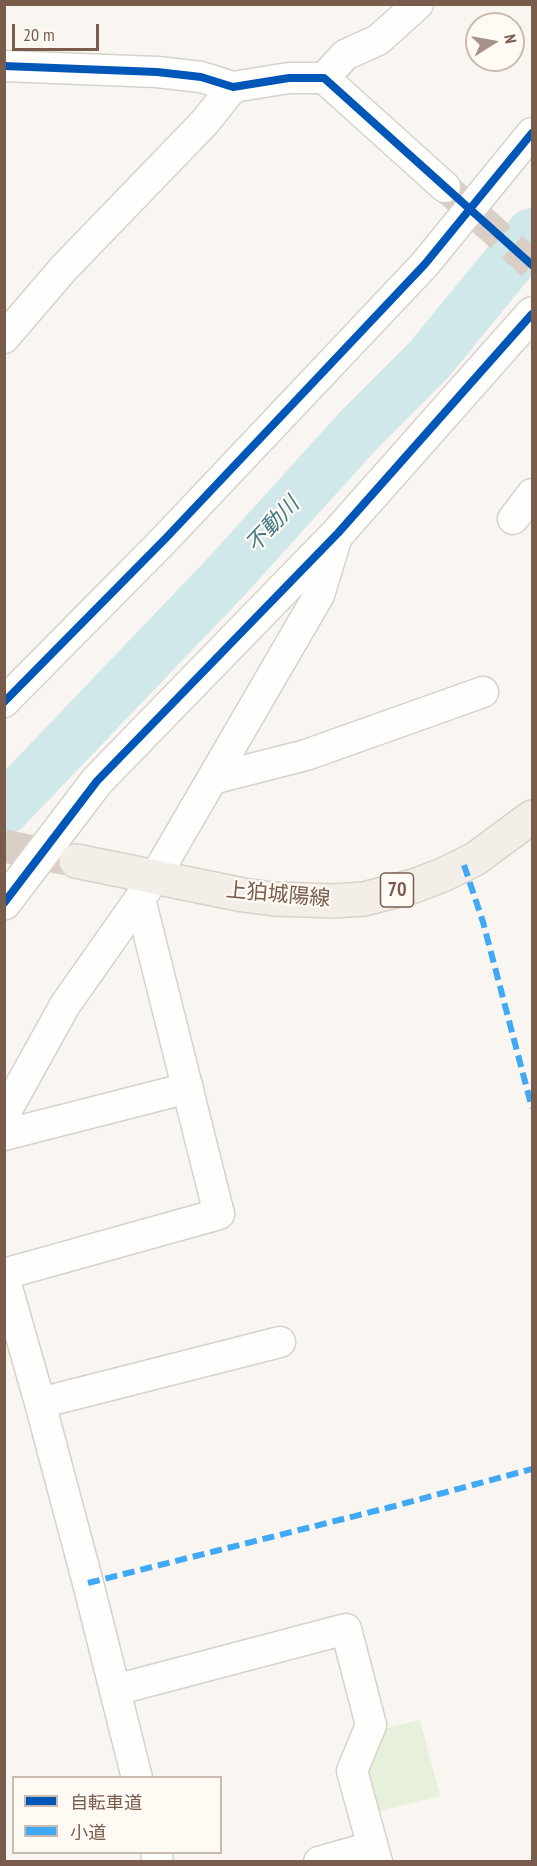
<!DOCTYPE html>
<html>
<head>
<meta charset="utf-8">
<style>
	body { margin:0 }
	#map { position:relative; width:537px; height:1866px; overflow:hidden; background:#f9f5f0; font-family:"PT Sans Narrow","Noto Sans JP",sans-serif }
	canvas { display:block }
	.frame { position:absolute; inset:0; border:6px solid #7a5c4d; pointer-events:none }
	.legend { position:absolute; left:12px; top:1776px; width:210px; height:78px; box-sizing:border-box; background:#fffaf3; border:2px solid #cabbb1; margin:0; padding:8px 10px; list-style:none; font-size:18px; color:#7a5c4d }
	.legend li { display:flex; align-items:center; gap:12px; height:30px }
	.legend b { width:30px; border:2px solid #cabbb1 }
	.north { position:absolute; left:465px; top:12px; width:60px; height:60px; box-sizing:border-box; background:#fffaf3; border:2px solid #cabbb1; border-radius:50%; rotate:79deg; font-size:16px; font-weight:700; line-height:24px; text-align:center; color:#7a5c4d }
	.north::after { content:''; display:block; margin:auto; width:21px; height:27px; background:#a69286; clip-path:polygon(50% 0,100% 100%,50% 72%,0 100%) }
	.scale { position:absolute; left:12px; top:24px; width:87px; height:27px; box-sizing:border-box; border:3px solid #7a5c4d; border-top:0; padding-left:8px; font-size:18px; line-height:21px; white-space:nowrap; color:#7a5c4d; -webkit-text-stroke:4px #fffaf3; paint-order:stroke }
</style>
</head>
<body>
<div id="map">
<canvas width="537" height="1866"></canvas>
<div class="frame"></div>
<ul class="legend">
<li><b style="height:8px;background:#0057b8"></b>自転車道</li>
<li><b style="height:8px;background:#3fa9f5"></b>小道</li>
</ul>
<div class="north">N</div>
<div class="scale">20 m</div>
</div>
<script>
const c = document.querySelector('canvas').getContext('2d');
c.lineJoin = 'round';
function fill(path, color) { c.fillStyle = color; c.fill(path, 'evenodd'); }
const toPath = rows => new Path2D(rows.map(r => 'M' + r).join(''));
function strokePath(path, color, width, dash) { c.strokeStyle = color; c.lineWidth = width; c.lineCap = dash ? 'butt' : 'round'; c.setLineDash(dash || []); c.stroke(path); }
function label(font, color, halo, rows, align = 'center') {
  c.font = font + ' "PT Sans Narrow","Noto Sans JP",sans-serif'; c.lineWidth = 4.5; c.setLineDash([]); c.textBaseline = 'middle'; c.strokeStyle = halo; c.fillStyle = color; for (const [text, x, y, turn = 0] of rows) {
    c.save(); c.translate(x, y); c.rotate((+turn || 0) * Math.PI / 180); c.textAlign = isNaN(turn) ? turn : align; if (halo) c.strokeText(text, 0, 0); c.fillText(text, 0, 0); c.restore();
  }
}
const green = toPath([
	[420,1720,440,1796,376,1812,364,1764,382,1729]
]);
const river = toPath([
	[4,809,225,578,358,431,429,360,532,234]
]);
const streetTunnel = toPath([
	[445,187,532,265]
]);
const primaryTunnel = toPath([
	[4,846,67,859]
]);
const street = toPath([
	[4,66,157,72,201,77,233,87,289,78,324,78,445,187],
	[324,78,345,55,378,40,418,4],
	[4,338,64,268,204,123,233,87],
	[513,519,532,494],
	[4,702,166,538,425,264,532,133],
	[212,779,306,755,483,692],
	[4,1115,65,1005,155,877,319,595,338,533],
	[4,1135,188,1088],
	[4,1274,219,1214,140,899],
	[4,1277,40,1403,88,1583,137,1778],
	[40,1403,280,1342],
	[115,1690,346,1629,371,1725,352,1771,377,1862],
	[156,1852,158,1862],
	[319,1862,372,1847]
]);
const secondary = toPath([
	[4,903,97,781,338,533,532,314]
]);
const primary = toPath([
	[76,861,243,895,274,899,334,901,364,899,414,886,445,874,475,859,532,817]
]);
const quiet = toPath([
	[464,865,483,922,532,1108],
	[88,1583,391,1507,532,1469]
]);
const cycleway = toPath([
	[4,66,157,72,201,77,233,87,289,78,324,78,532,265],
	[4,702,166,538,425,264,532,133],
	[4,903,97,781,338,533,532,314]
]);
const shields = [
	[397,890,33]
];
const shieldNames = [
	["70",397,890]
];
const streetNames = [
	["上狛城陽線",278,895,5]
];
const waterNames = [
	["不動川",273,525,-47]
];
fill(green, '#e7f0db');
strokePath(river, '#d0e8ea', 52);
strokePath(streetTunnel, '#d9cfc7', 30, [30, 15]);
strokePath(primaryTunnel, '#d9cfc7', 33, [33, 16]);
strokePath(street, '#d7d1cb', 33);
strokePath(secondary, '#d9d2cb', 36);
strokePath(primary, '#dad1cc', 36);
strokePath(street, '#fefefd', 30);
strokePath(secondary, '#fefefd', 33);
strokePath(primary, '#f3eee8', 33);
strokePath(quiet, '#3fa9f5', 6, [12, 6]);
strokePath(cycleway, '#0057b8', 8);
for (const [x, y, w] of shields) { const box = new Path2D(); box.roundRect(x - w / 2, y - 17, w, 34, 4.5); c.fillStyle = '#fffaf3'; c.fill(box); strokePath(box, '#7a5c4d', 1.5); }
label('bold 20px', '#7a5c4d', null, shieldNames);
label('21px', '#7a5c4d', '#fffaf3', streetNames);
label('italic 22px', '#437c86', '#fffaf3', waterNames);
</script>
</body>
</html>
